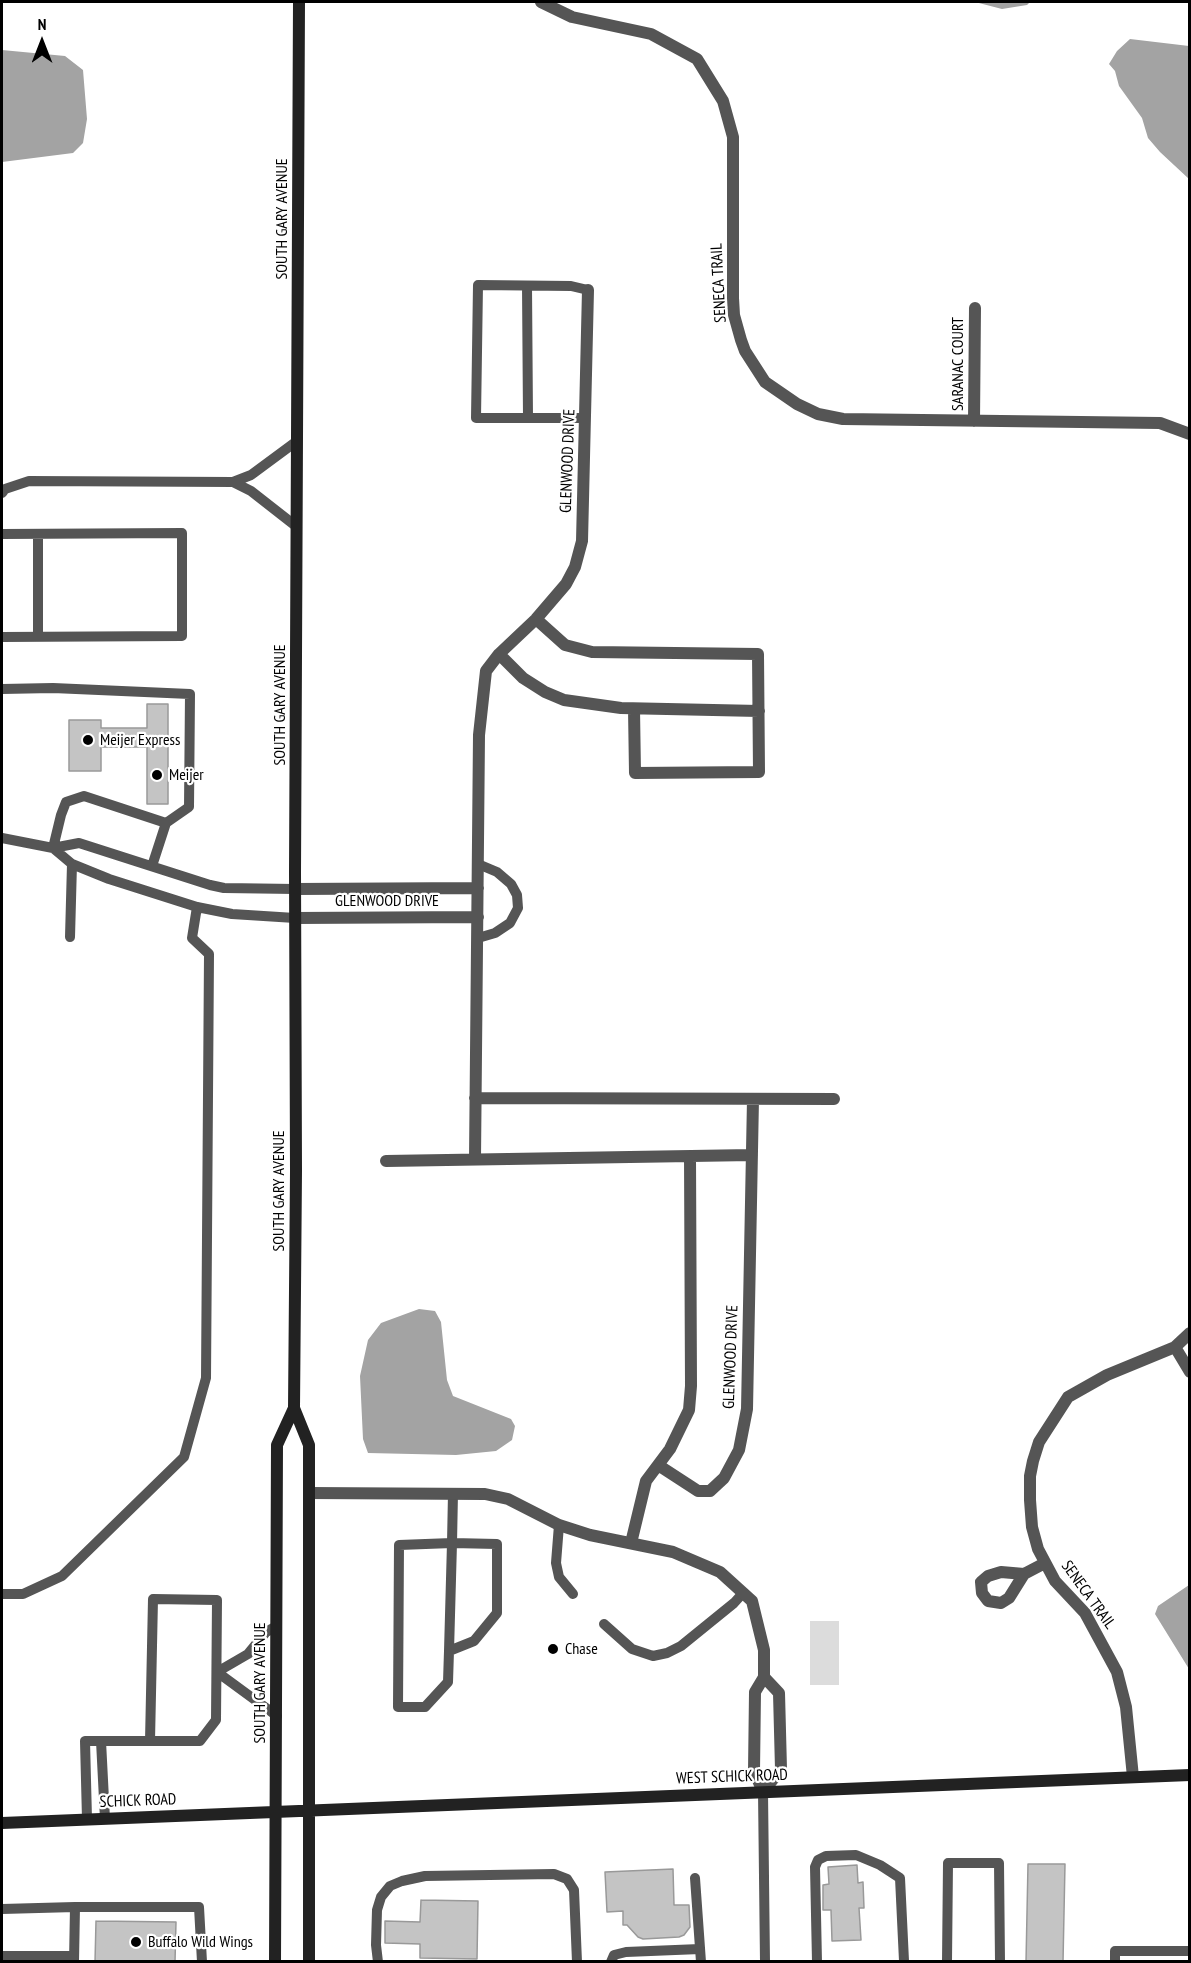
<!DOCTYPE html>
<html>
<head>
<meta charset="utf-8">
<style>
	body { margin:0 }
	#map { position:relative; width:1191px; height:1963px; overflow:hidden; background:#fff; font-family:"PT Sans Narrow",sans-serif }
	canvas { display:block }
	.frame { position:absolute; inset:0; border:3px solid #000; pointer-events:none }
	.north { position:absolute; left:12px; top:12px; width:60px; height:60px; -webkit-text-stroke:4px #fff; paint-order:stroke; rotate:0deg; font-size:16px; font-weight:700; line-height:24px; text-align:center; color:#000 }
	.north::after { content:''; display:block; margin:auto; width:21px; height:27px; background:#000; clip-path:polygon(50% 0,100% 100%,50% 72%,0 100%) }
</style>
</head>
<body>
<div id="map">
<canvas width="1191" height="1963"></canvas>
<div class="frame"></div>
<div class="north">N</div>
</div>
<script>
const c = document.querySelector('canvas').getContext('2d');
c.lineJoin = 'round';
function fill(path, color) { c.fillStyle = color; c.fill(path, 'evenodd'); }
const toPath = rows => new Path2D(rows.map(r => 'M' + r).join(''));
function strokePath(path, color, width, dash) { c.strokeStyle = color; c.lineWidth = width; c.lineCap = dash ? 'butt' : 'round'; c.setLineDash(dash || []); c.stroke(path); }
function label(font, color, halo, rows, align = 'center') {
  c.font = font + ' "PT Sans Narrow",sans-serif'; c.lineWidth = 4.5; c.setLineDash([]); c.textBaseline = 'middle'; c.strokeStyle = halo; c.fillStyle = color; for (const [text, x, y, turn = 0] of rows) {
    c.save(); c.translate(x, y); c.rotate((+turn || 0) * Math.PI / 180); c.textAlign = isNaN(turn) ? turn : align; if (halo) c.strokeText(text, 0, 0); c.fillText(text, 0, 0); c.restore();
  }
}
const green = toPath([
	[810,1621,839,1621,839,1685,810,1685]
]);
const water = toPath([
	[975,2,1030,2,1027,5,1002,9],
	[1130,39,1189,46,1189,179,1160,152,1148,138,1142,118,1119,86,1115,71,1109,64,1117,51],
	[2,50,65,56,83,70,87,119,83,143,73,153,2,162],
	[419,1309,435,1311,441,1322,447,1380,453,1396,511,1419,515,1426,512,1440,496,1451,456,1455,368,1453,363,1439,360,1376,368,1340,381,1323],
	[1189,1585,1189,1669,1155,1614,1158,1606]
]);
const building = toPath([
	[147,704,168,704,168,804,147,804,147,747,101,747,101,771,69,771,69,720,101,720,101,728,147,728,147,704],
	[1028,1864,1065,1864,1063,1962,1026,1962,1028,1864],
	[857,1865,858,1883,863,1882,864,1908,859,1908,861,1940,832,1941,831,1910,823,1910,823,1885,829,1884,828,1867,857,1865],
	[673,1869,674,1905,689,1905,690,1927,684,1935,679,1937,643,1939,638,1937,627,1925,623,1925,623,1911,607,1912,605,1872,673,1869],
	[421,1900,478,1901,477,1959,420,1958,420,1944,385,1943,385,1921,420,1922,421,1900],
	[96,1921,176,1922,175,1962,95,1962,96,1921]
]);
const lane = toPath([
	[527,286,528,418],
	[585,418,476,418,478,285,571,286,588,290],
	[233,482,251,491,297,527],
	[2,493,5,489,29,481,233,482,251,475,297,441],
	[2,534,182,533,182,636,2,637],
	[38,637,38,534],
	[2,689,53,688,190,694,189,807,166,823,152,866],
	[2,838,53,848,79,843,210,885,224,888,295,889],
	[53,848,72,864,109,879,197,907,232,914,295,918],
	[53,848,61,815,66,802,84,796,166,823],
	[70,937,72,864],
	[478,938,495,933,510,923,518,908,517,895,511,884,497,872,478,864],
	[559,1525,556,1563,559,1577,573,1594],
	[2,1594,23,1594,62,1576,184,1457,206,1378,209,954,192,938,197,907],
	[604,1624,632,1649,653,1656,667,1653,681,1646,734,1603,743,1593],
	[277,1626,266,1632,248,1654,217,1672,277,1716],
	[449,1651,474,1641,497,1613,497,1544,452,1543,399,1545,398,1707,425,1707,448,1682,449,1651,452,1543,453,1493],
	[101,1741,105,1819],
	[763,1792,765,1962],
	[87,1819,85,1741,200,1741,216,1720,217,1600,153,1599,150,1741],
	[695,1878,701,1962],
	[75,1907,199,1907,202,1962],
	[2,1909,75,1907,74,1962],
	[2,1956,74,1956],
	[378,1962,376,1945,377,1910,381,1897,390,1886,402,1881,425,1876,554,1874,567,1879,574,1890,577,1962],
	[611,1962,614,1955,626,1952,700,1949],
	[817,1962,815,1867,818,1860,826,1856,856,1855,880,1865,900,1878,904,1961],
	[947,1962,948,1863,999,1863,1000,1962],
	[1115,1962,1115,1951,1190,1951]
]);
const street = toPath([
	[541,2,572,17,651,34,697,59,723,101,733,137,733,298,734,315,741,340,745,351,765,382,797,404,818,414,843,419,1160,423,1190,434],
	[974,421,975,308],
	[536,619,565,645,592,652,758,654,759,772,635,773,634,709],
	[499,654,523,678,545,692,564,700,621,708,759,711],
	[295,889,478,888],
	[295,918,478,917],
	[475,1098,834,1099],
	[475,1159,479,735,486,671,499,654,536,619,566,584,575,567,582,541,588,290],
	[386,1161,752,1155],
	[1175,1347,1190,1372],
	[658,1465,698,1491,710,1491,724,1478,739,1450,747,1409,753,1099],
	[309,1493,485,1494,508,1499,559,1525,590,1535,673,1552,720,1572,752,1601,764,1650,764,1677,755,1692,754,1771,763,1792,781,1769,779,1693,764,1677],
	[631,1543,646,1481,670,1449,689,1410,691,1386,690,1156],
	[1024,1574,1001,1572,988,1576,981,1582,982,1593,988,1601,1001,1603,1009,1598,1024,1574,1045,1563],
	[1133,1777,1126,1707,1117,1672,1085,1613,1055,1581,1038,1549,1032,1527,1030,1500,1030,1476,1033,1461,1039,1442,1068,1397,1107,1375,1175,1347,1190,1333]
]);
const secondary = toPath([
	[299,2,295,871,296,1171,294,1408,309,1445,309,1962],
	[2,1823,1190,1775],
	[275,1962,277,1445,294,1408]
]);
const markers = [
	[88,740,6,"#000"],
	[157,775,6,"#000"],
	[553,1649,6,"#000"],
	[136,1942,6,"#000"]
];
const streetNames = [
	["SOUTH GARY AVENUE",282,219,-90],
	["SENECA TRAIL",719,283,-93],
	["SARANAC COURT",958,364,-90],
	["GLENWOOD DRIVE",568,461,-88],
	["SOUTH GARY AVENUE",280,705,-90],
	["GLENWOOD DRIVE",387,901],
	["SOUTH GARY AVENUE",279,1191,-90],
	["GLENWOOD DRIVE",731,1357,-88],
	["SENECA TRAIL",1088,1595,54],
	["SOUTH GARY AVENUE",260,1683,-90],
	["WEST SCHICK ROAD",732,1777,-2],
	["SCHICK ROAD",138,1801,-2]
];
const poiNames = [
	["Meijer Express",100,740],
	["Meijer",169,775],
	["Chase",565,1649],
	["Buffalo Wild Wings",148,1942]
];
fill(green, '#dcdcdc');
fill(water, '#a3a3a3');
fill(building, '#c4c4c4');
strokePath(building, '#999', 1.5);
strokePath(lane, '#555', 10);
strokePath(street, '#555', 12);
strokePath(secondary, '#222', 12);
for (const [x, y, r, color] of markers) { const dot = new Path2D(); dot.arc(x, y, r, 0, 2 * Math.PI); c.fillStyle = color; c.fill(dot); strokePath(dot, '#fff', 2); }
label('16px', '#000', '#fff', streetNames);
label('16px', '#000', '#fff', poiNames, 'left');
</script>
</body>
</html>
